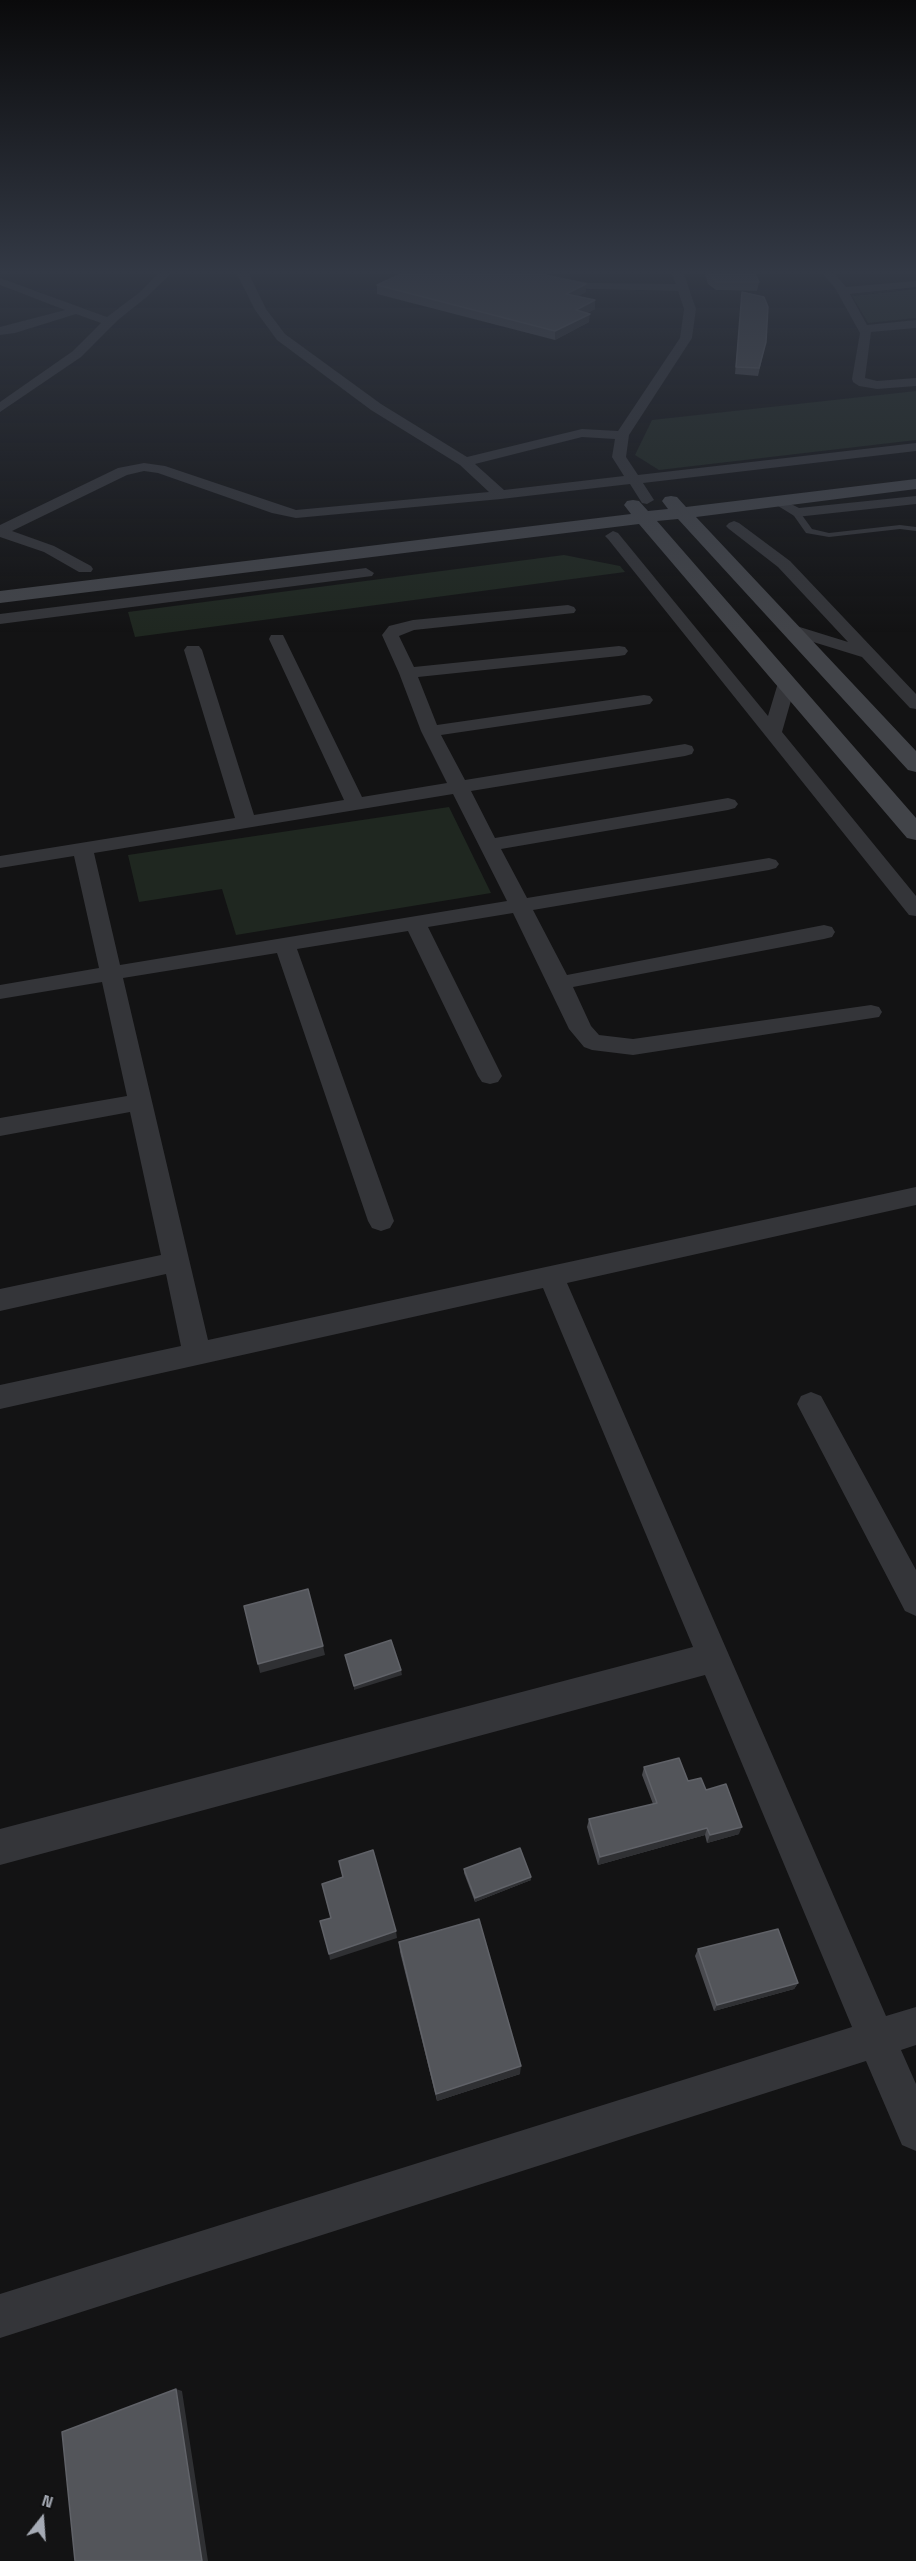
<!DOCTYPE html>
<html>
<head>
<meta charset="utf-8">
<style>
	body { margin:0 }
	#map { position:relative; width:916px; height:2561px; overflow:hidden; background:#131314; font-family:"Space Grotesk",sans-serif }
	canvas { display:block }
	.north { position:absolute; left:12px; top:2489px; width:60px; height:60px; -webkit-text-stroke:4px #0e0e0f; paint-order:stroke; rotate:17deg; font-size:16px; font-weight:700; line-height:24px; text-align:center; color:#a5aab4 }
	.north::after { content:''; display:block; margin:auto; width:21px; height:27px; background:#a5aab4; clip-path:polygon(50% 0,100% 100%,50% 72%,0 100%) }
</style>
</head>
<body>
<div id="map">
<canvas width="916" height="2561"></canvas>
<div class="north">N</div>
</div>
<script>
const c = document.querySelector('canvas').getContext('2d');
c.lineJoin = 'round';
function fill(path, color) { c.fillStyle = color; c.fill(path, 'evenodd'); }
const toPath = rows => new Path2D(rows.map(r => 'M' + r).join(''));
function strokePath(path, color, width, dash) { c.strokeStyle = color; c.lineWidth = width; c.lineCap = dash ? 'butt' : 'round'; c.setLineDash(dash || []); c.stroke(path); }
const green = toPath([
	[916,289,916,318,868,323,852,296],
	[916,391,916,440,659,470,635,455,652,420],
	[564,555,620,566,625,572,135,637,128,612],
	[449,807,491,893,236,935,222,889,139,902,128,855]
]);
const lane = toPath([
	[793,511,799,511,812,529,829,533,900,525,916,527,916,531,900,529,829,537,806,533,792,513,793,511]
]);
const street = toPath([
	[158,274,170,274,148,296,118,320,81,357,0,412,0,402,73,351,101,323,76,314,15,333,0,335,0,327,65,310,0,285,0,278,107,317,140,292,158,274],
	[237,274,249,274,266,309,285,334,381,404,467,457,582,429,618,431,680,338,684,309,678,291,589,289,525,277,519,274,543,274,589,283,676,284,672,274,684,274,696,309,692,338,629,435,626,457,638,475,916,443,916,451,643,483,654,500,647,504,642,503,630,484,501,499,296,518,272,513,158,473,144,471,127,475,12,531,54,546,91,566,93,569,91,572,79,572,44,552,0,537,0,525,118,468,144,463,165,466,296,510,489,492,460,465,371,410,277,340,255,310,237,274],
	[582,437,615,439,612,457,624,476,504,490,475,464,582,437],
	[823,274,835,274,846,287,916,281,916,287,850,294,867,325,916,320,916,328,871,332,865,378,877,381,916,378,916,386,877,389,859,386,853,382,852,379,860,333,835,288,823,274],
	[916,496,916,504,796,517,770,501,777,497,799,508,916,496],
	[734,521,739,523,790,561,916,694,916,709,910,708,862,657,784,633,782,629,784,625,790,624,848,642,778,567,729,529,726,526,729,523,734,521],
	[613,531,618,533,768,716,778,683,781,679,793,679,796,683,782,732,916,896,916,916,909,915,608,539,605,536,613,531],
	[366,568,374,573,372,576,0,624,0,614,366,568],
	[568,605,574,607,576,610,574,613,414,630,399,636,414,667,619,646,625,647,628,651,625,655,619,656,418,677,437,725,644,695,650,696,653,700,650,704,644,705,441,735,465,780,685,744,692,746,694,750,692,754,685,756,471,791,495,838,728,798,735,800,738,804,735,808,728,810,501,849,527,898,769,858,776,860,779,864,776,868,769,870,533,910,567,975,824,925,832,927,835,932,832,937,824,939,573,987,591,1026,599,1035,633,1039,871,1005,879,1007,882,1012,879,1017,633,1055,592,1050,584,1047,569,1029,513,913,428,927,502,1076,498,1082,490,1084,482,1082,478,1076,408,931,297,949,394,1221,390,1228,381,1231,372,1228,368,1221,277,953,123,978,208,1340,916,1187,916,1205,567,1283,886,2016,916,2007,916,2045,901,2050,916,2084,916,2151,902,2145,866,2061,0,2338,0,2294,852,2027,705,1675,0,1865,0,1829,693,1647,543,1288,0,1409,0,1385,181,1346,166,1274,0,1311,0,1289,161,1255,130,1112,0,1136,0,1118,127,1096,102,982,0,999,0,985,99,968,74,856,0,868,0,856,235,818,184,650,187,646,199,646,202,650,254,815,344,800,269,639,271,635,283,635,285,639,362,797,447,783,421,731,399,673,382,635,389,626,413,620,568,605],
	[453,794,507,901,120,965,94,853,453,794],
	[811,1392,821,1396,916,1570,916,1616,905,1611,797,1404,801,1396,811,1392]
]);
const secondary = toPath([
	[916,479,916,489,696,517,916,751,916,772,908,770,678,519,657,521,916,818,916,840,907,838,639,524,0,603,0,591,631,514,624,505,627,501,633,500,639,501,648,511,668,509,662,501,665,497,671,496,677,497,686,507,916,479]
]);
const wall = toPath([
	[705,274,755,274,759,282,757,291,716,290,708,284],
	[586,284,586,292,578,296,595,300,595,309,587,313,589,322,555,340,377,294,377,285],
	[742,292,766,342,758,376,735,374],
	[644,1767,688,1781,706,1790,739,1834,707,1843,705,1835,598,1865,587,1827,589,1819,653,1804,642,1775],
	[464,1869,531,1877,531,1880,475,1902,464,1873],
	[399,1942,520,2074,437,2101,400,1952],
	[698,1949,798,1983,794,1989,714,2011,695,1956]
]);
const shadedWall = toPath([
	[586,284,586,292,566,303,566,294],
	[595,300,595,309,576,319,576,310],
	[590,314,589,322,555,340,555,331],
	[323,1646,325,1655,260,1673,258,1664],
	[401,1670,402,1675,354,1690,354,1686],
	[742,1827,739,1834,707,1843,710,1835],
	[707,1828,705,1835,598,1865,600,1857],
	[531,1877,531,1880,475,1902,475,1898],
	[396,1931,397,1938,330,1960,329,1954],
	[798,1983,794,1989,714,2011,717,2005],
	[521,2066,520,2074,437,2101,436,2094],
	[176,2389,182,2391,208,2561,202,2561]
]);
const building = toPath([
	[401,274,541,274,586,284,566,294,595,300,576,310,590,314,555,331,377,285,401,274],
	[709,274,755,274,759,282,717,282,709,274],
	[742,292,764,297,768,307,766,342,759,368,736,367,742,292],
	[308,1589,323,1646,258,1664,244,1606,308,1589],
	[391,1640,401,1670,354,1686,345,1655,391,1640],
	[679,1758,688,1781,701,1778,706,1790,726,1784,742,1827,710,1835,707,1828,600,1857,589,1819,657,1803,644,1767,679,1758],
	[520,1848,531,1877,475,1898,464,1869,520,1848],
	[373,1850,396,1931,329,1954,320,1921,331,1918,322,1884,343,1877,339,1861,373,1850],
	[479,1919,521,2066,436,2094,399,1942,479,1919],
	[778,1929,798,1983,717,2005,698,1949,778,1929],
	[176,2389,202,2561,75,2561,62,2432,176,2389]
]);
fill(green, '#1f2720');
fill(lane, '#343539');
fill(street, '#343539');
fill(secondary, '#424449');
fill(wall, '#494a4f');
fill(shadedWall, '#2f3033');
fill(building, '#53555a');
strokePath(building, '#606268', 1.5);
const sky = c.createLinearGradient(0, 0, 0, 633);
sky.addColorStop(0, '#0a0a0b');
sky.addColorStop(0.43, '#333945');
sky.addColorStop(1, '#33394500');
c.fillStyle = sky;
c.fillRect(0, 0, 916, 633);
</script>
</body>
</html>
